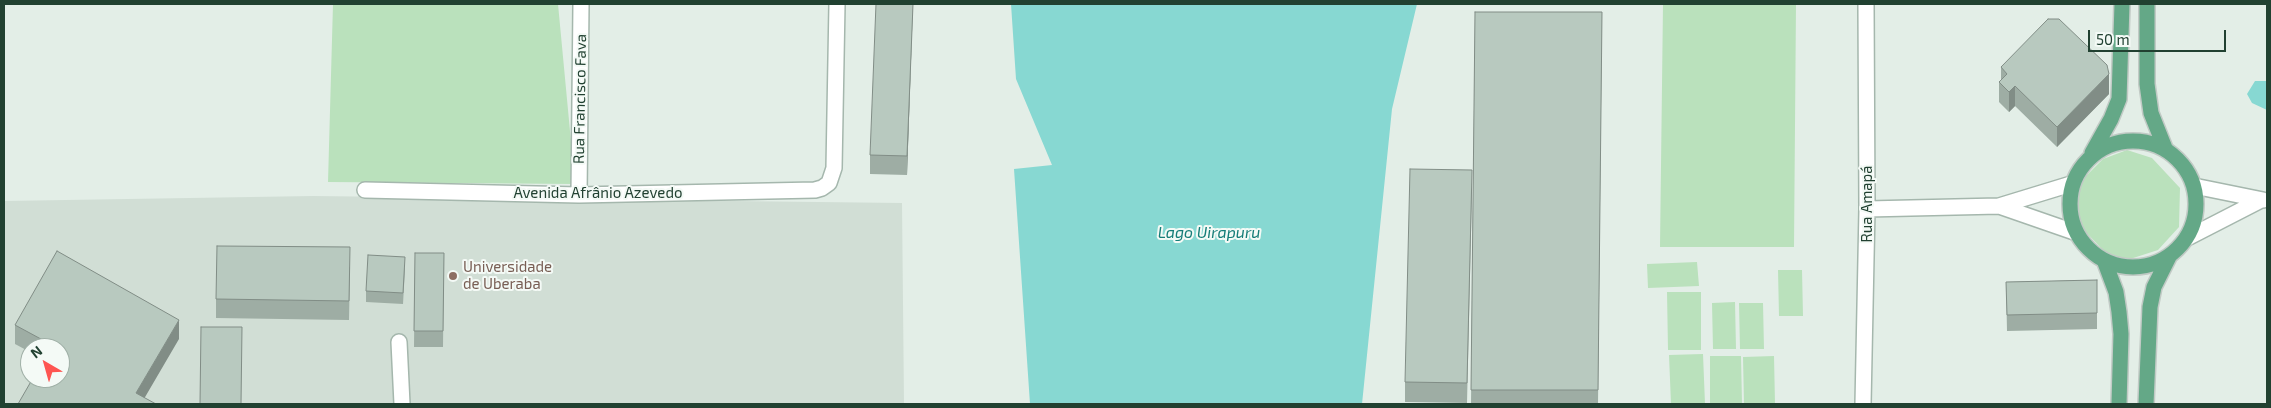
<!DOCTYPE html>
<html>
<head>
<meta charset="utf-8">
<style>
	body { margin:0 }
	#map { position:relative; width:2271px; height:408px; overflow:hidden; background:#e3eee7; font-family:"Exo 2",sans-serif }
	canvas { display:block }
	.frame { position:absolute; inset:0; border:5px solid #214131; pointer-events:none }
	.north { position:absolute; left:20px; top:338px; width:50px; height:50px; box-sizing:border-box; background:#f4faf6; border:1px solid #a0b0a7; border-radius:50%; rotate:322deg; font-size:14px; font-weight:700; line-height:20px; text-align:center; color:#214131 }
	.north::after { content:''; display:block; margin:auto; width:18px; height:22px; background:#fe5551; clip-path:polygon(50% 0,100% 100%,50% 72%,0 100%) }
	.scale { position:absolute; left:2088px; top:30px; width:138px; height:22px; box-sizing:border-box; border:2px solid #214131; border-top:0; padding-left:6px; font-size:15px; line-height:18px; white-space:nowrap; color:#214131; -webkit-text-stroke:4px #f4faf6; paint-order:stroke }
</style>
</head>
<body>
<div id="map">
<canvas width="2271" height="408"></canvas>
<div class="frame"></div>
<div class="north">N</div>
<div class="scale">50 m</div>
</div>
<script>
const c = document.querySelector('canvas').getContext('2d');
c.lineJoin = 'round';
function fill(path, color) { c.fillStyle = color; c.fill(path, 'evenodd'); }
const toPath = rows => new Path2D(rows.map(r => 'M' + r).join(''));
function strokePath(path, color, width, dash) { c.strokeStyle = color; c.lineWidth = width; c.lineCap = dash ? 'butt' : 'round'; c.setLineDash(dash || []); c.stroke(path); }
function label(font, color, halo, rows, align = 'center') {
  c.font = font + ' "Exo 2",sans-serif'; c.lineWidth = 4; c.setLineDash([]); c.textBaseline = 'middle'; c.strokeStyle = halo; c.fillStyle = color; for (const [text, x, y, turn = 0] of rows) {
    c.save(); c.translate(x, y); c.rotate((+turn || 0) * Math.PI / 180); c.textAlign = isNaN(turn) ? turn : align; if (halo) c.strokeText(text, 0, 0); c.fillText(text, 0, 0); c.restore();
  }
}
const built = toPath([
	[313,196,902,203,904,404,4,404,4,201],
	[30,348,60,348,60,378,30,378]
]);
const green = toPath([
	[333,4,558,4,575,184,328,182],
	[1663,4,1796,4,1794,247,1660,247],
	[2127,150,2152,158,2180,188,2179,227,2158,250,2127,260,2105,252,2078,224,2079,183,2103,159],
	[1697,262,1699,286,1648,288,1647,264],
	[1778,270,1802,270,1803,316,1779,316],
	[1667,292,1701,292,1701,350,1668,350],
	[1735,302,1736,349,1713,349,1712,303],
	[1739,303,1763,303,1764,349,1740,349],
	[1703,354,1705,404,1671,404,1669,355],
	[1710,356,1741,356,1742,404,1710,404],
	[1774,356,1775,404,1744,404,1743,357]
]);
const water = toPath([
	[1011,4,1417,4,1392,109,1362,404,1030,404,1014,169,1052,165,1016,79],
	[2255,81,2267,81,2267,110,2252,103,2247,94]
]);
const minor = toPath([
	[2194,186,2263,200],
	[365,190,579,195,815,190,822,188,829,183,834,168,837,4],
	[579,195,581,4],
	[1999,206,2074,232],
	[1867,209,1999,206,2071,184],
	[2189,237,2261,200],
	[399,342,402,404],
	[1863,404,1867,209,1866,4]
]);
const major = toPath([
	[2147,4,2147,84,2151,113,2165,148],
	'2070 204a63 63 0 1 1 126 0a63 63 0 1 1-126 0Z',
	[2092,153,2111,119,2119,99,2122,4],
	[2104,260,2116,292,2119,312,2121,334,2119,404],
	[2146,404,2150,307,2154,287,2170,255]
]);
const wall = toPath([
	[913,4,907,175,870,174,870,155],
	[1475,12,1602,12,1598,404,1471,404],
	[2001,67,2109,94,2057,147,2015,106,2009,112,1999,102,1999,82,2001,80],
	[1472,189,1467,403,1405,402,1405,382],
	[415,253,444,253,443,347,414,347],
	[350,267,349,320,216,318,216,299],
	[405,268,403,304,366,302,366,291],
	[2097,280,2097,329,2007,331,2006,282],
	[15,325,179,339,60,348,30,348,30,352,15,344]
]);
const shadedWall = toPath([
	[913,4,907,175,907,156],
	[2109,74,2109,94,2057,147,2057,127],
	[2015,86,2015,106,2009,112,2009,92],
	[179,320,179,339,141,404,136,393]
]);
const building = toPath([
	[876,4,913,4,907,156,870,155,876,4],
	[1475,12,1602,12,1598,390,1471,390,1475,12],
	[2048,19,2059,19,2107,65,2109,74,2057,127,2015,86,2009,92,1999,82,2007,74,2001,67,2048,19],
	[1410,169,1472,170,1467,383,1405,382,1410,169],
	[217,246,350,247,349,301,216,299,217,246],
	[57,251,179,320,136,393,156,404,18,404,33,378,60,378,60,348,50,348,52,345,15,325,57,251],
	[415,253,444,253,443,331,414,331,415,253],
	[368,255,405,257,403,293,366,291,368,255],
	[2097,280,2097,313,2007,315,2006,282,2097,280],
	[201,327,242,327,241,404,200,404,201,327]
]);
const markers = [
	[453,276,5,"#8d6e63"]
];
const streetNames = [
	["Rua Francisco Fava",580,99,-89],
	["Avenida Afrânio Azevedo",598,193],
	["Rua Amapá",1867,204,-90]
];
const educationNames = [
	["Universidade",463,267],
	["de Uberaba",463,284]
];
const waterNames = [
	["Lago Uirapuru",1209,233]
];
fill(built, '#d1ded5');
fill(green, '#bae1bc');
fill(water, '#87d8d2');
strokePath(minor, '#a5b7ad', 18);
strokePath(major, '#c1cac5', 18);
strokePath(minor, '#fff', 15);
strokePath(major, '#64a887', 15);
fill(wall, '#9eada4');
fill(shadedWall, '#818d86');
fill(building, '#b8c9bf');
strokePath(building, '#818d86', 1);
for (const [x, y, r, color] of markers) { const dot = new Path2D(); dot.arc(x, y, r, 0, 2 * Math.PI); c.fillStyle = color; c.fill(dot); strokePath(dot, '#f4faf6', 2); }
label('15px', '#214131', '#f4faf6', streetNames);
label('15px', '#785e54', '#f4faf6', educationNames, 'left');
label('italic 16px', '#157d78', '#f4faf6', waterNames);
</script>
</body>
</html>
